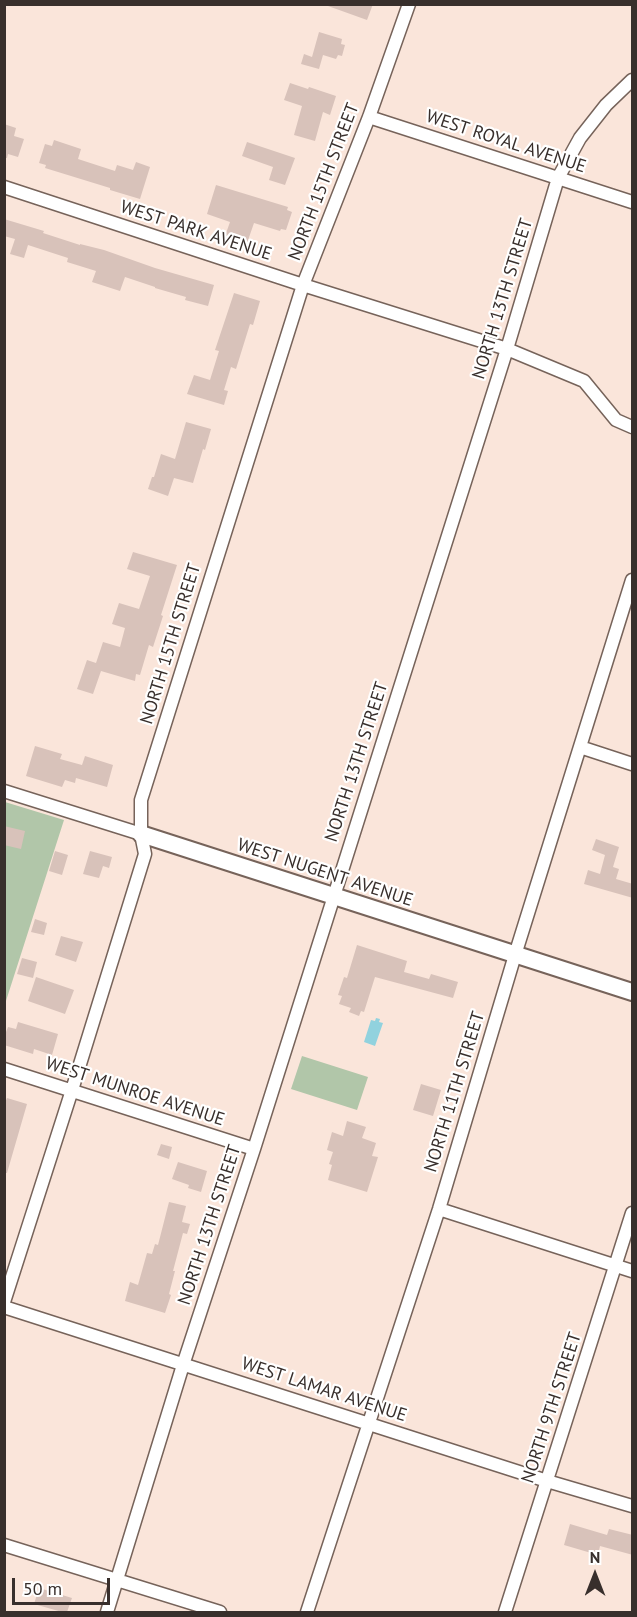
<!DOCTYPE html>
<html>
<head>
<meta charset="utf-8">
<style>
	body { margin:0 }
	#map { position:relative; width:637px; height:1617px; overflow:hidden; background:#fae5da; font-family:"PT Sans",sans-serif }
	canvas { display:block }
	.frame { position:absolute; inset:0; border:6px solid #382f2c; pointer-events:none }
	.north { position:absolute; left:565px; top:1545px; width:60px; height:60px; -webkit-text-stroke:4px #fff; paint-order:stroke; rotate:0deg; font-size:16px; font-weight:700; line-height:24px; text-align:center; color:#382f2c }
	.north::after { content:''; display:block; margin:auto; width:21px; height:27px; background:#382f2c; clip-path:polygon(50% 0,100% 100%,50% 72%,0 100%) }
	.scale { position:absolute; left:12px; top:1578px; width:98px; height:27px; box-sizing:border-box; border:3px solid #382f2c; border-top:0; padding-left:8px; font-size:18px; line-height:21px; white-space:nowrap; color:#382f2c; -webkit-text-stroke:4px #fff; paint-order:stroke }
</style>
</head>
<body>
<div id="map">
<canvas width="637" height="1617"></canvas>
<div class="frame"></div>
<div class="north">N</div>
<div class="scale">50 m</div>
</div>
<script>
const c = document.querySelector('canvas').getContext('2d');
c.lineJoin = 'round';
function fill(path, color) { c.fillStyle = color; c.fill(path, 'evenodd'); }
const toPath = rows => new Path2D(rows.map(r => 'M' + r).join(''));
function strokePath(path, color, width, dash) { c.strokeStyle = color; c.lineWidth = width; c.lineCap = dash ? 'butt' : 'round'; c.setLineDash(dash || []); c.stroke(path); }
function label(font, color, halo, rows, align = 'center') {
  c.font = font + ' "PT Sans",sans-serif'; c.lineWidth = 4.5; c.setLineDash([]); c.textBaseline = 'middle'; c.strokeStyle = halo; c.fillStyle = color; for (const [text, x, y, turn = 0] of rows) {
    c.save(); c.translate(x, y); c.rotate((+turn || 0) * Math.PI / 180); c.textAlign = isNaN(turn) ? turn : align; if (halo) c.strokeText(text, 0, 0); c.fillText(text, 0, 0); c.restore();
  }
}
const green = toPath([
	[5,802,64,820,5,1004],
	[302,1056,368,1077,357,1110,291,1089]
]);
const water = toPath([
	[376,1018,380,1019,379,1022,383,1023,375,1046,364,1042,371,1020,375,1021]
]);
const building = toPath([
	[328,4,373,4,367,20,328,6],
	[319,32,342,39,341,44,345,45,342,56,338,55,336,59,323,55,319,69,301,64,304,54,312,57],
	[290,83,308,89,309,87,336,96,330,115,323,112,315,141,294,135,302,106,284,100],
	[4,124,16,128,14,136,24,139,18,157,8,154,7,158,4,158],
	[54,140,81,149,78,159,115,171,117,165,133,170,136,162,150,167,140,199,110,190,110,188,45,168,46,165,39,163,45,144,52,146],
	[247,142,295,158,285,185,269,180,273,167,242,156],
	[216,185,288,207,287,210,292,212,286,230,281,229,280,231,254,223,246,246,224,239,230,222,207,214],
	[4,219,44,231,43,233,80,245,80,244,104,250,155,268,214,285,208,306,185,300,186,297,155,288,155,287,125,277,120,291,92,282,96,271,67,262,68,258,28,245,24,258,10,254,15,239,4,236],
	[234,293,260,301,253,325,250,324,236,369,231,367,224,390,228,391,224,405,187,394,194,375,210,380,219,351,215,350],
	[186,422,211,429,205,450,203,449,193,483,174,478,168,496,148,489,152,477,154,477,161,454,175,459],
	[133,552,177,565,161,615,163,616,153,647,149,645,140,675,136,674,135,681,101,671,93,694,77,689,87,660,96,663,103,642,120,647,125,628,112,624,119,603,139,609,150,576,127,569],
	[35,746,62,754,60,759,82,765,85,756,113,765,107,787,76,778,75,783,65,780,62,787,26,776],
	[4,826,25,831,21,849,4,845],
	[596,839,619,847,613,867,619,869,616,879,633,884,633,898,584,884,588,870,600,874,605,855,592,850],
	[55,851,68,855,62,875,49,871],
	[90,851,112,857,109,868,103,866,99,878,83,874],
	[35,919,47,923,44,935,31,932],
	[61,936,83,942,76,962,55,955],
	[357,945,407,961,404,972,429,979,431,974,458,982,453,998,375,977,364,1012,361,1011,359,1016,349,1012,351,1008,339,1004,342,996,338,995,344,977,347,978],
	[22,958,37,962,33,978,17,974],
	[36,977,74,990,65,1014,28,1001],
	[18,1022,58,1034,52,1055,34,1049,33,1054,4,1045,4,1037,8,1027,16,1029],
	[421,1084,441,1090,433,1116,413,1110],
	[7,1098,27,1104,7,1173,4,1173,4,1105],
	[347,1121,366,1127,362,1138,376,1143,372,1156,378,1157,367,1192,328,1180,332,1165,329,1164,333,1152,327,1150,332,1132,343,1136],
	[161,1144,172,1147,169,1159,157,1155],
	[178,1162,207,1171,201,1192,188,1188,189,1185,172,1179],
	[169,1202,186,1206,182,1222,190,1224,187,1234,183,1233,173,1271,175,1271,169,1294,171,1295,165,1313,125,1301,130,1282,138,1285,147,1253,152,1254,155,1244,158,1245],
	[570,1524,607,1535,609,1529,633,1535,633,1555,600,1546,598,1555,564,1545],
	[39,1588,72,1598,67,1612,62,1612,34,1604]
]);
const street = toPath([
	[369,117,632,202],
	[4,187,303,285,507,349,584,381,616,420,632,427],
	[580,747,632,764],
	[4,791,141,834],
	[4,1069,254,1149],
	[439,1209,632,1271],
	[4,1302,72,1090,145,854,141,834,141,800,303,285,369,117,409,4],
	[4,1307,547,1481,632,1506],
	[4,1545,220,1612],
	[107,1612,183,1365,254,1149,507,349,558,178,580,138,606,105,632,80],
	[307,1612,439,1209,515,955,632,580],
	[505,1612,632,1213]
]);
const secondary = toPath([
	[141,834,632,992]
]);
const streetNames = [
	["WEST ROYAL AVENUE",506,142,18],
	["NORTH 15TH STREET",324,182,-69],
	["WEST PARK AVENUE",196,231,18],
	["NORTH 13TH STREET",503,299,-73],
	["NORTH 15TH STREET",171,644,-73],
	["NORTH 13TH STREET",357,762,-72],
	["WEST NUGENT AVENUE",325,873,18],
	["WEST MUNROE AVENUE",135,1092,18],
	["NORTH 11TH STREET",455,1092,-73],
	["NORTH 13TH STREET",210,1225,-72],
	["WEST LAMAR AVENUE",324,1390,18],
	["NORTH 9TH STREET",552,1408,-72]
];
fill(green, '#b1c6a9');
fill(water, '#91d2de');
fill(building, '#d8c2ba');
strokePath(street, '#76635a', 15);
strokePath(secondary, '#76635a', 20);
strokePath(street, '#fff', 12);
strokePath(secondary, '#fff', 16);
label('18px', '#382f2c', '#fff', streetNames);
</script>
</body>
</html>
